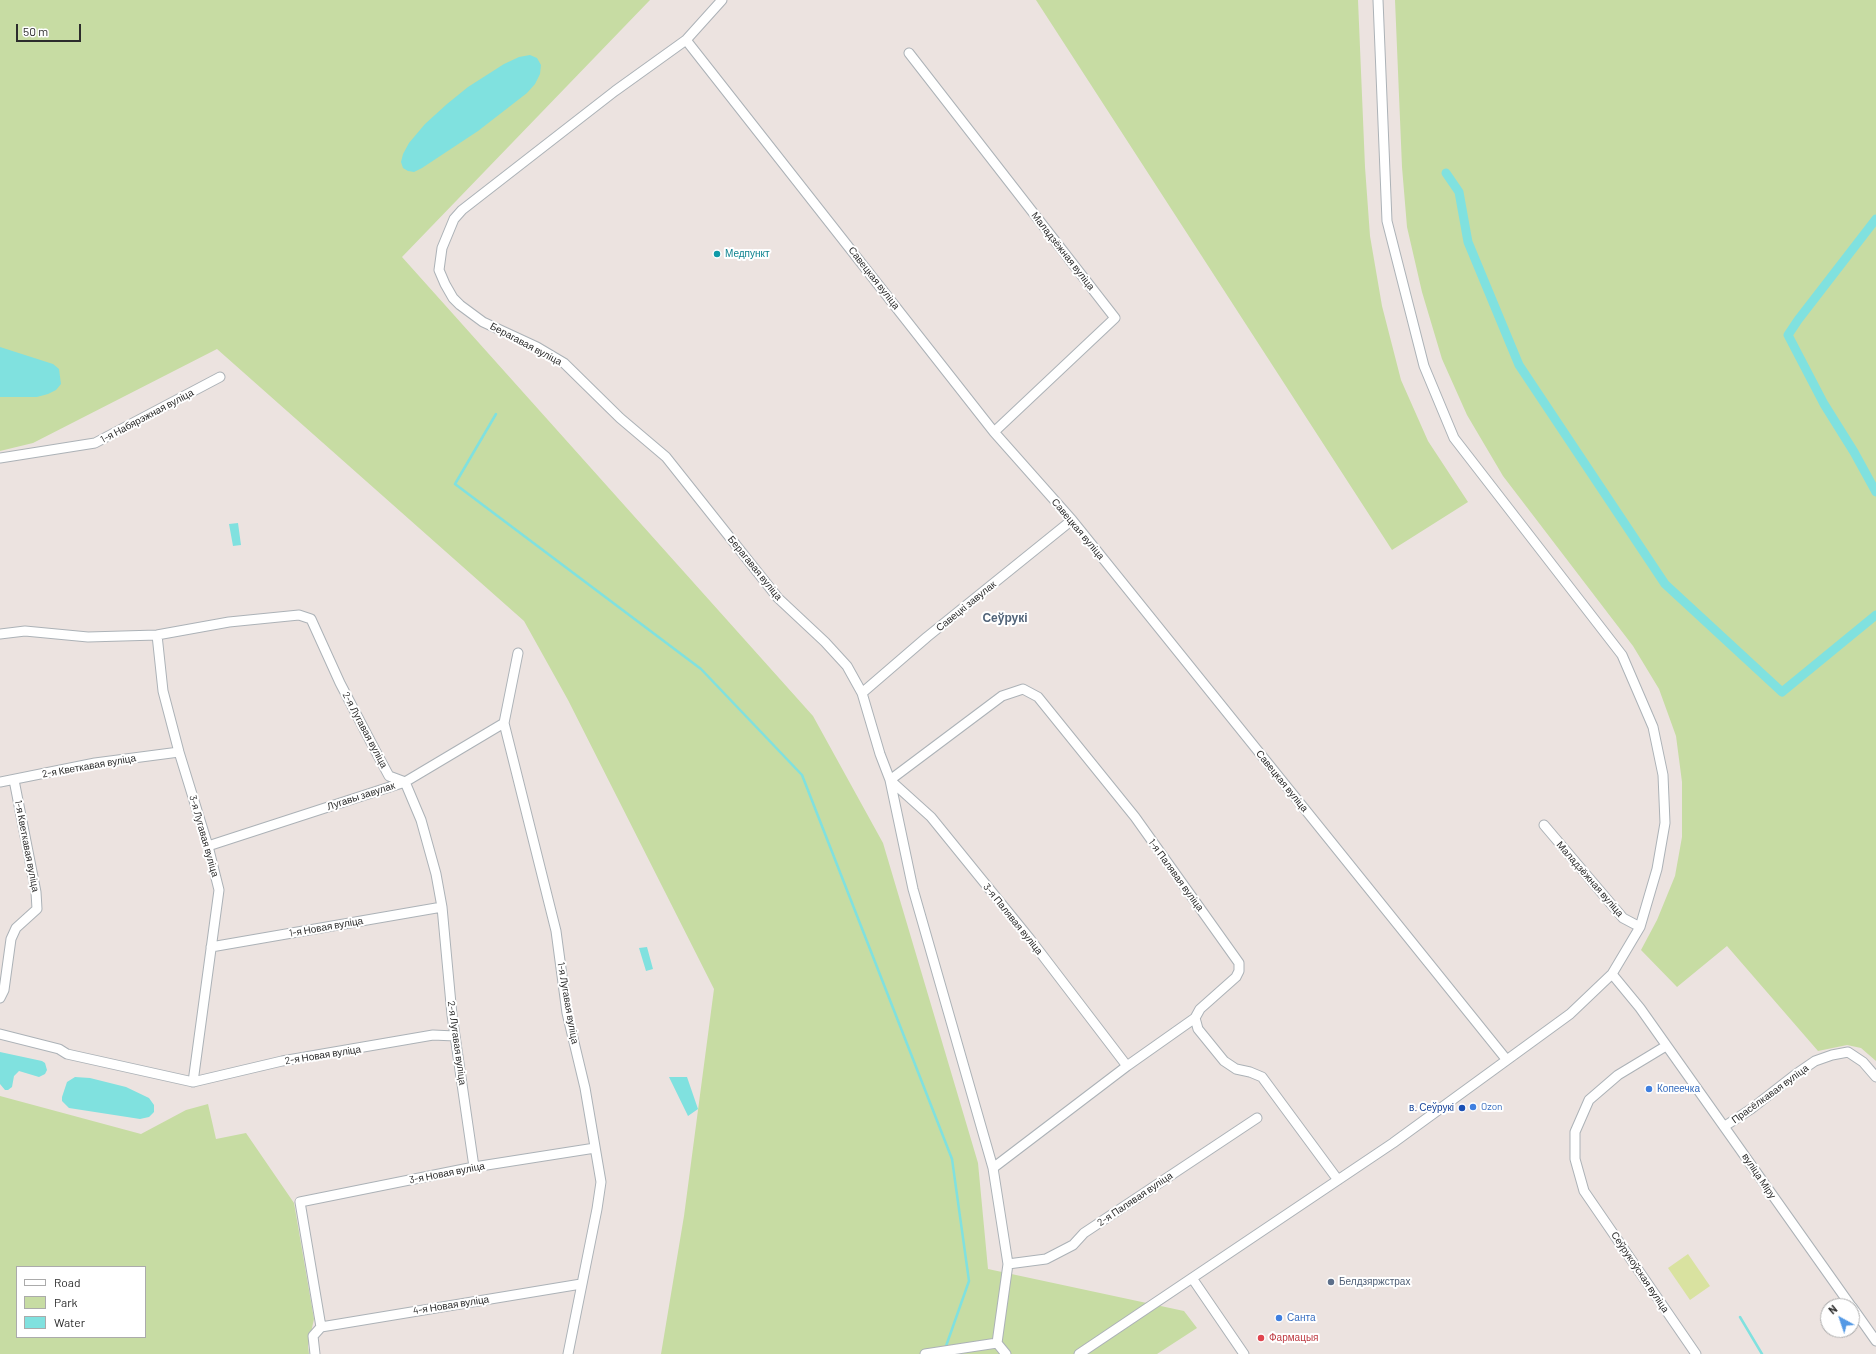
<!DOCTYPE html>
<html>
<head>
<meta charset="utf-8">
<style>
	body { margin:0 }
	#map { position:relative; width:1876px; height:1354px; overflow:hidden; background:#ece3e0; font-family:Barlow,sans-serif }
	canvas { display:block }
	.legend { position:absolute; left:16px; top:1266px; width:130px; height:72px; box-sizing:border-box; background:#fff; border:1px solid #ababab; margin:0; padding:5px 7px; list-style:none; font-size:12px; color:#2c2c2c }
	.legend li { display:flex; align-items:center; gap:8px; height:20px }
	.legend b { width:20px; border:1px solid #ababab }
	.north { position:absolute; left:1820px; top:1298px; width:40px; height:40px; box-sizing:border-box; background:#fff; border:1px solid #ababab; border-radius:50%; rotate:320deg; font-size:11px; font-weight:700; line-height:16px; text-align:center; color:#2c2c2c }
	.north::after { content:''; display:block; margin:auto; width:14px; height:18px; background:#5499e5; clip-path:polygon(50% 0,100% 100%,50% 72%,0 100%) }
	.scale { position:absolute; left:16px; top:24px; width:65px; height:18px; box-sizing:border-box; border:2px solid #2c2c2c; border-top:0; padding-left:5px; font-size:12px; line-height:14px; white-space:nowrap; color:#2c2c2c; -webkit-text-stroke:3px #fff; paint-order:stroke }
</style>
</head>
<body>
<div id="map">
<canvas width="1876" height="1354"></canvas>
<ul class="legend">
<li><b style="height:5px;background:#fff"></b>Road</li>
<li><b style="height:11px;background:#c7dca3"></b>Park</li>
<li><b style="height:11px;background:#80e1df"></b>Water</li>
</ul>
<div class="north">N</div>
<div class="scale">50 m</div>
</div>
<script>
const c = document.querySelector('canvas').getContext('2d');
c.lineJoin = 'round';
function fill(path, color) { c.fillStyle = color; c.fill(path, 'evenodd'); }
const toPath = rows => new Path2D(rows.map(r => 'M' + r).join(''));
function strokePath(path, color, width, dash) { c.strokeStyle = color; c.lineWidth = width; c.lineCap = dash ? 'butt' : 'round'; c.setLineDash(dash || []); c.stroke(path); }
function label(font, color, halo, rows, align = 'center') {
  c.font = font + ' Barlow,sans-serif'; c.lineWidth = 4; c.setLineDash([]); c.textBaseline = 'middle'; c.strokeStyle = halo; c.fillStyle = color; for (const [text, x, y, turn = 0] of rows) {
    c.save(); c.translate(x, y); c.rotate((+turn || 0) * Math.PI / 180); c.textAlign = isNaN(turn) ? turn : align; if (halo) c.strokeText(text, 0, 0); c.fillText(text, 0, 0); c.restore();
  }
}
const green = toPath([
	[0,0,650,0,402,257,813,716,883,843,978,1163,988,1269,1184,1311,1197,1328,1157,1354,661,1354,684,1216,714,989,568,700,524,621,217,349,33,443,0,451],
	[1036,0,1358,0,1365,167,1370,236,1382,306,1401,380,1428,441,1468,502,1392,550],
	[1395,0,1876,0,1876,1061,1861,1048,1847,1045,1818,1051,1727,946,1677,987,1641,950,1657,920,1675,876,1682,837,1682,782,1676,736,1659,689,1633,646,1503,476,1467,415,1442,359,1422,292,1407,227,1402,167],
	[0,1096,141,1134,186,1110,208,1104,216,1139,246,1133,294,1203,314,1319,308,1346,309,1354,0,1354],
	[17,1267,145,1267,145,1337,17,1337]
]);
const pitch = toPath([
	[1688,1254,1710,1286,1690,1300,1668,1268]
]);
const water = toPath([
	[530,55,537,58,541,65,540,74,535,84,527,93,478,131,422,168,414,172,408,171,403,168,401,162,403,154,409,143,425,124,447,104,468,87,504,64,519,57],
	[0,347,53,364,59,369,61,384,56,390,48,394,37,397,0,397],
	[238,523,241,545,233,546,229,524],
	[647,947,653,969,646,971,639,948],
	[0,1052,42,1061,45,1063,47,1070,45,1074,39,1077,19,1071,14,1076,12,1087,8,1090,5,1090,0,1084],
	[75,1077,90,1078,126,1087,149,1098,154,1105,154,1112,149,1117,140,1119,69,1108,62,1101,62,1097,67,1082],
	[669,1077,687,1077,698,1109,688,1116]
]);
const stream = toPath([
	[496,414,455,484,701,669,802,775,952,1159,969,1281,945,1349],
	[1740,1317,1762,1354]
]);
const canal = toPath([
	[1446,173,1459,192,1468,242,1519,365,1665,584,1782,692,1876,615],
	[1876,219,1798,320,1788,335,1824,404,1854,452,1876,492]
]);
const minor = toPath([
	[722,0,686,40,615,91,462,210,454,219,442,248,439,270,445,284,453,298,460,305,483,322,537,347,564,363,620,418,666,457,778,598,825,642,847,666,862,693,880,754,890,780,913,889,993,1168,1008,1264,997,1343],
	[686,40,994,432,1072,520,1506,1059],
	[909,53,1115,318,994,432],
	[0,458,95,443,220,377],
	[0,634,25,631,88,637,157,635,229,622,299,615,311,619,340,683,375,750,389,776,405,782,421,820,436,874,442,907,452,1015,474,1167],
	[518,653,504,723,556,931,567,1013,585,1088,601,1182,597,1209,568,1354],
	[862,693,927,637,1072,520],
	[0,782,95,763,179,752],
	[1544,825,1623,918,1640,927],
	[208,846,405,782,504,723],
	[211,947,442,907],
	[1612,974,1640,1008,1851,1306],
	[0,998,4,990,11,939,16,928,37,909,36,892,14,780],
	[0,1034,59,1049,67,1054,193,1082,219,890,208,846,179,752,163,691,157,635],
	[1666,1046,1618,1075,1589,1100,1575,1132,1575,1159,1584,1191,1696,1354],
	[1127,1066,1030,939,931,817,890,780,1002,696,1023,689,1038,697,1135,817,1239,963,1239,971,1236,977,1200,1009,1195,1018,1198,1029,1224,1061,1236,1069,1250,1072,1262,1077,1338,1180],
	[193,1082,282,1061,433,1035,455,1036],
	[1725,1126,1751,1109,1796,1074,1815,1061,1832,1055,1848,1052,1863,1062,1876,1077],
	[993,1168,1127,1066,1195,1018],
	[1008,1264,1046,1259,1073,1245,1084,1233,1257,1118],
	[1192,1278,1244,1354],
	[1852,1307,1876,1341],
	[321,1327,581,1284],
	[315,1354,313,1336,321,1327,300,1202,474,1167,595,1148],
	[925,1354,997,1343,1006,1354],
	[1079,1354,1393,1143,1570,1014,1612,974,1640,927,1657,869,1665,823,1663,775,1653,727,1622,655,1454,438,1424,366,1387,221,1378,0]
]);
const markers = [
	[717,254,4,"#0f9aa8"],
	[1649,1089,4,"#3f7fe0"],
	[1473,1107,4,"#3f7fe0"],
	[1462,1108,4,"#1a4fb4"],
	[1331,1282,4,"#5c6f8a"],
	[1279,1318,4,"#3f7fe0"],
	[1261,1338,4,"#e0444e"]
];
const streetNames = [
	["Маладзёжная вуліца",1063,251,52],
	["Савецкая вуліца",874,278,52],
	["Берагавая вуліца",526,344,28],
	["1-я Набярэжная вуліца",147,416,-28],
	["Савецкая вуліца",1078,529,50],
	["Берагавая вуліца",755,568,51],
	["Савецкі завулак",966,606,-39],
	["2-я Лугавая вуліца",365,730,62],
	["2-я Кветкавая вуліца",89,766,-10],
	["Савецкая вуліца",1282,781,51],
	["Лугавы завулак",361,796,-18],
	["3-я Лугавая вуліца",204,836,74],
	["1-я Кветкавая вуліца",27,846,79],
	["1-я Палявая вуліца",1176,875,54],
	["Маладзёжная вуліца",1590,879,49],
	["3-я Палявая вуліца",1013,919,51],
	["1-я Новая вуліца",326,927,-10],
	["1-я Лугавая вуліца",568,1003,80],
	["2-я Лугавая вуліца",457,1043,82],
	["2-я Новая вуліца",323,1055,-9],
	["Прасёлкавая вуліца",1770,1094,-36],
	["3-я Новая вуліца",447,1173,-11],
	["вуліца Міру",1759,1176,56],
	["2-я Палявая вуліца",1135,1199,-34],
	["Сеўрукоўская вуліца",1640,1272,56],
	["4-я Новая вуліца",451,1305,-9]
];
const cultureNames = [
	["Медпункт",725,254]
];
const shopNames = [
	["Копеечка",1657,1089],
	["Ozon",1481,1107],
	["Санта",1287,1318]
];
const transitNames = [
	["в. Сеўрукі",1454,1108]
];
const serviceNames = [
	["Белдзяржстрах",1339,1282]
];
const healthNames = [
	["Фармацыя",1269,1338]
];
const quarterNames = [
	["Сеўрукі",1005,618]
];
fill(green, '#c7dca3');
fill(pitch, '#d9e2a0');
fill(water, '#80e1df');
strokePath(stream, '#80e1df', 2.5);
strokePath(canal, '#80e1df', 9);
strokePath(minor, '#acb2b7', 11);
strokePath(minor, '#fff', 9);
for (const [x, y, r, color] of markers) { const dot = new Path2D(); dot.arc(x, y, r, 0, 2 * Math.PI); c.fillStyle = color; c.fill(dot); strokePath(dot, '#fff', 1.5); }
label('10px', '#2c2c2c', '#fff', streetNames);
label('10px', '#0d838f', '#fff', cultureNames, 'left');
label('10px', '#366cbe', '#fff', shopNames, 'left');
label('10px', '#164399', '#fff', transitNames, 'right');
label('10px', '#4e5e75', '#fff', serviceNames, 'left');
label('10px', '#be3a42', '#fff', healthNames, 'left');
label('bold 12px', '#516378', '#fff', quarterNames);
</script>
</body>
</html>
